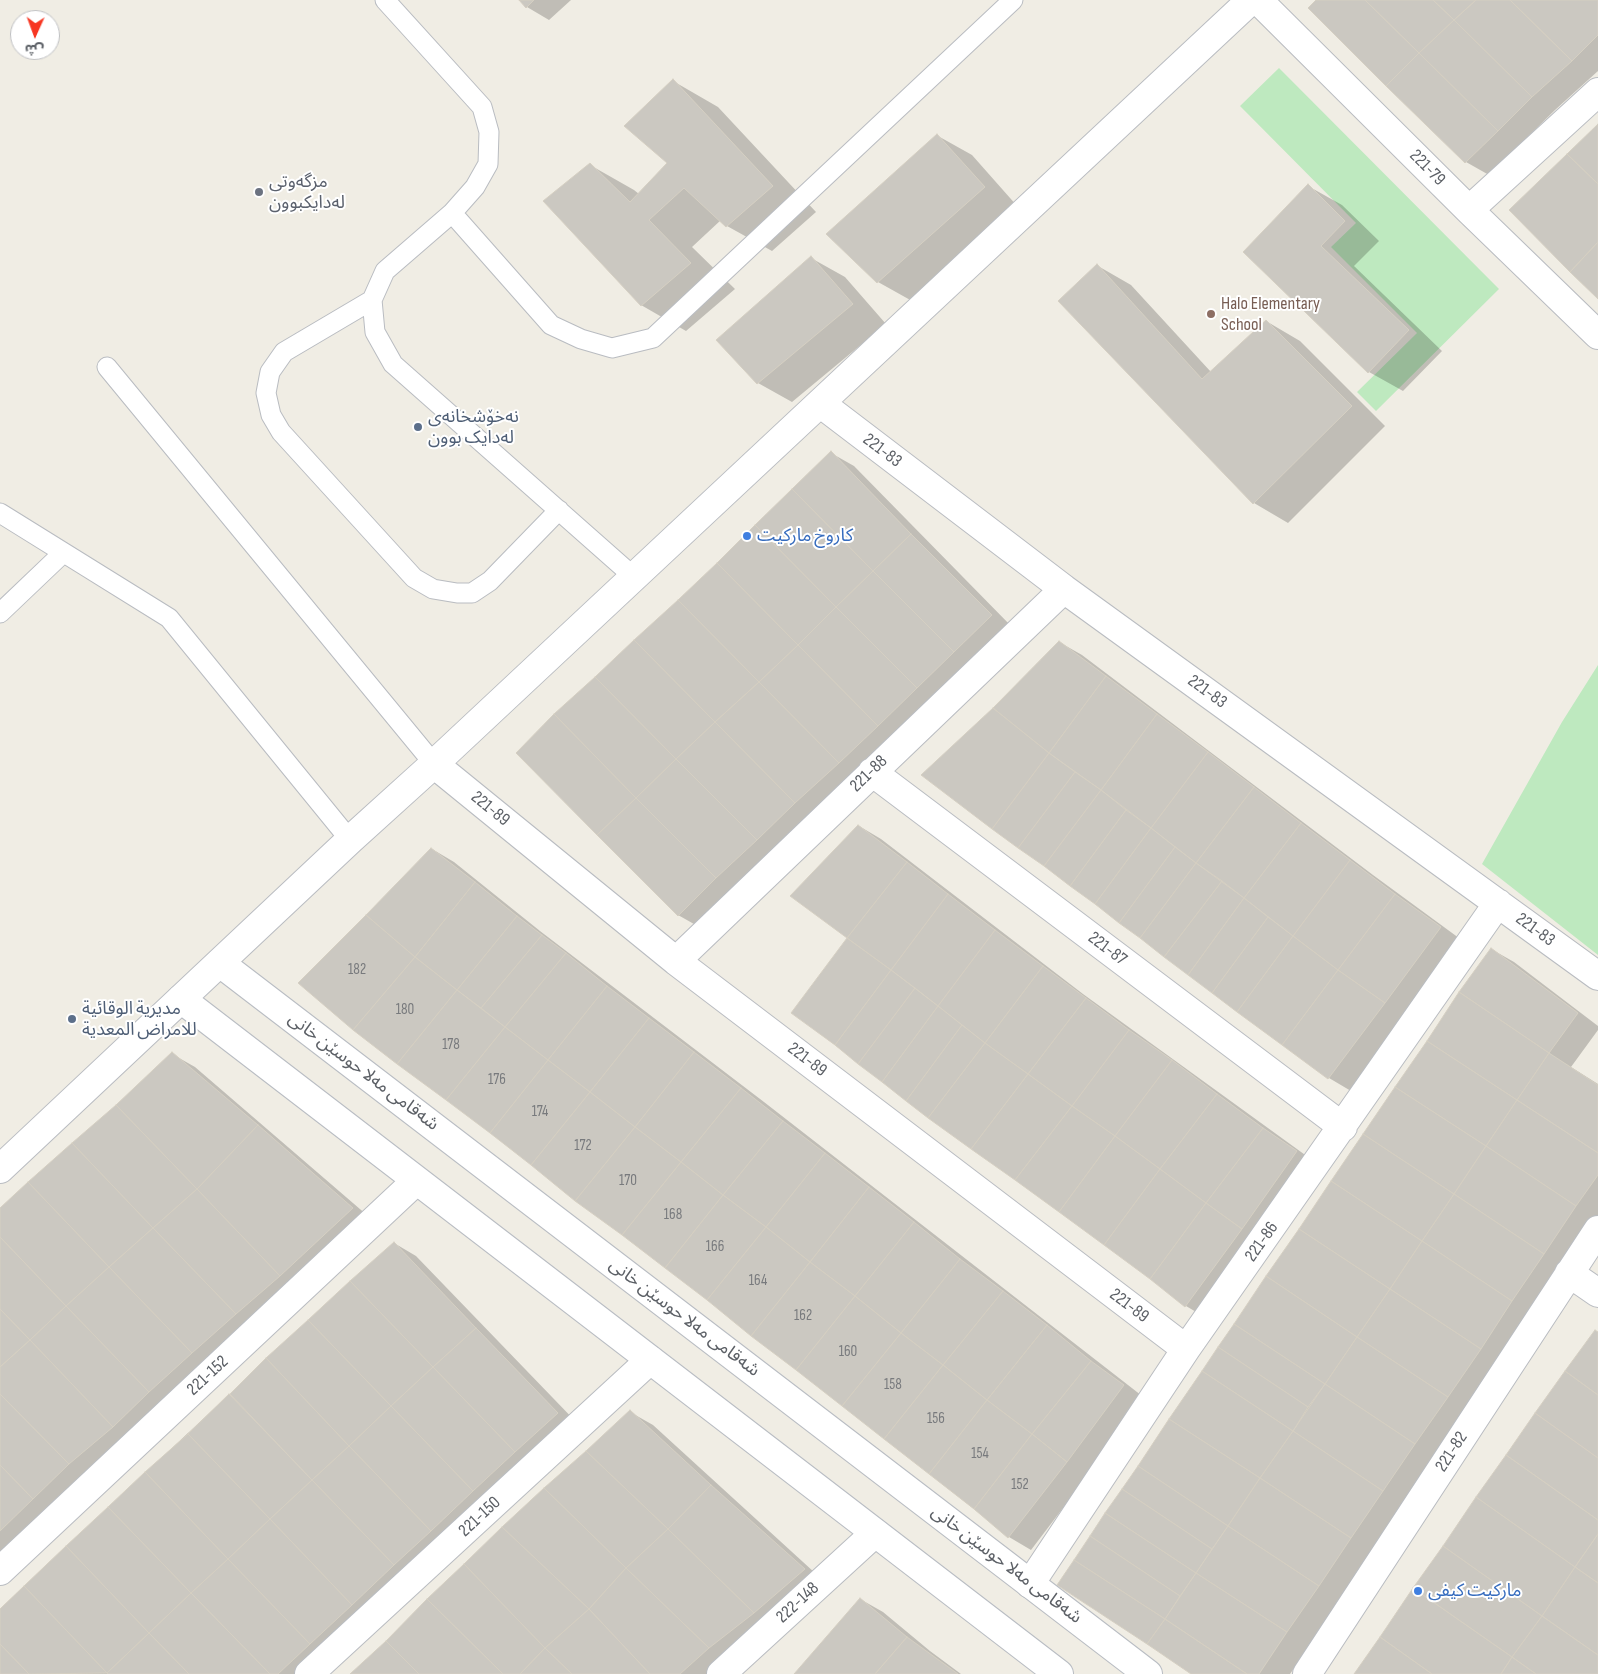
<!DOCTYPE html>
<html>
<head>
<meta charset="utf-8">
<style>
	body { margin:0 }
	#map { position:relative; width:1598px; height:1674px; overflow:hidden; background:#f0ede4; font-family:"Sofia Sans Condensed","Noto Sans Arabic",sans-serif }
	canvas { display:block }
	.north { position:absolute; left:10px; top:10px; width:50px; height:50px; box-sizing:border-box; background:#fff; border:1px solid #bebfc2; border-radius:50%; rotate:182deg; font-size:14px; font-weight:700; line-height:20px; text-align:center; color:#5c6066 }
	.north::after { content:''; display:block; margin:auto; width:18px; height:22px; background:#f73622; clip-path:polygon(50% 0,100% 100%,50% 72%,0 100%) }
</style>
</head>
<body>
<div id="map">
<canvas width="1598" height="1674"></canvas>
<div class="north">ش</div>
</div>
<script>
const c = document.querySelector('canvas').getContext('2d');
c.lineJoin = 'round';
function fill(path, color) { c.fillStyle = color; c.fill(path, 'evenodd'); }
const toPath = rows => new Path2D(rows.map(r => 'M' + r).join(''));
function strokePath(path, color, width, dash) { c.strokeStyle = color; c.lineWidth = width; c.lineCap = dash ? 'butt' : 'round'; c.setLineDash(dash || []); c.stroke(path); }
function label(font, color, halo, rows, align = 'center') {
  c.font = font + ' "Sofia Sans Condensed","Noto Sans Arabic",sans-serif'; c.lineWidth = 4; c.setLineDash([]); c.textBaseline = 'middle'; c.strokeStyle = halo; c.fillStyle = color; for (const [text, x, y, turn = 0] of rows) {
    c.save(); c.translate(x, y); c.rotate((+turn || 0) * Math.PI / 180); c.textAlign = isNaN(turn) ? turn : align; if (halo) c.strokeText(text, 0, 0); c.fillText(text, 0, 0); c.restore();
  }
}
const green = toPath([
	[1279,68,1499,289,1376,411,1357,392,1417,333,1331,247,1356,223,1240,106],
	[1598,665,1598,955,1482,864,1562,722]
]);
const shadow = toPath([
	[521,0,571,0,549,20,527,7],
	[1318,0,1598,0,1598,71,1555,110,1489,175,1466,162,1310,8],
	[673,81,718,107,816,212,772,251,727,226,721,220,692,247,735,289,686,331,641,305,590,165,634,190,639,194,669,163],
	[938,136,972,155,1018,207,912,301,878,282],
	[1308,186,1342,205,1379,241,1354,266,1442,351,1403,391,1369,372,1244,252],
	[811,258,845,277,886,324,792,402,758,383],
	[1098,266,1131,285,1211,372,1266,321,1300,341,1385,426,1288,523,1254,503],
	[831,453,854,466,1014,629,701,928,678,915,679,601],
	[1059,642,1082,655,1373,875,1463,941,1351,1091,1329,1078,994,709],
	[859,826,881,839,1083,994,1319,1165,1208,1319,1186,1306,1151,1278,929,1117,793,1013,849,937],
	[432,849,454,862,540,931,764,1102,1146,1399,1031,1550,1009,1537,885,1438,623,1234,354,1029],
	[1491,949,1514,962,1598,1026,1598,1030,1571,1067,1598,1084,1598,1221,1290,1674,1193,1674,1059,1584],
	[172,1054,195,1067,375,1222,0,1565,0,1210,117,1106],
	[394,1243,416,1256,580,1426,316,1674,0,1674,0,1609,267,1359],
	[630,1412,653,1425,826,1583,717,1674,352,1674],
	[860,1599,883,1612,930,1651,961,1674,797,1674]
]);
const building = toPath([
	[519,0,534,0,526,8,519,0],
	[1316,0,1365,0,1419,53,1386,86,1308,8,1316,0],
	[1365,0,1433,0,1454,20,1419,53,1365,0],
	[1433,0,1476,0,1454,20,1433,0],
	[1476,0,1510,0,1572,61,1532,97,1454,20,1476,0],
	[1510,0,1598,0,1598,35,1572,61,1510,0],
	[1454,20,1532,97,1498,131,1419,53,1454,20],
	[1419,53,1498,131,1465,163,1386,86,1419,53],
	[673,79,773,186,726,227,684,188,649,220,691,263,641,306,543,201,590,163,630,202,667,163,624,126,673,79],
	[1598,124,1598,184,1567,154,1598,124],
	[937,134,985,187,877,283,826,234,937,134],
	[1567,154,1598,184,1598,242,1570,272,1509,210,1567,154],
	[1308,184,1345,221,1321,246,1409,330,1368,373,1243,252,1308,184],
	[1598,242,1598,299,1570,272,1598,242],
	[811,256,853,304,757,384,716,340,811,256],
	[1097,264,1202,379,1266,320,1352,406,1253,504,1058,301,1097,264],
	[831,451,911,534,873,571,792,489,831,451],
	[792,489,873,571,836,607,755,525,792,489],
	[755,525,836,607,798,645,717,563,755,525],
	[911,534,992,615,954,652,873,571,911,534],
	[717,563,798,645,759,682,678,600,717,563],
	[873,571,954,652,917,688,836,607,873,571],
	[678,600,759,682,715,722,634,640,678,600],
	[836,607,917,688,878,726,798,645,836,607],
	[634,640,715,722,676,759,595,677,634,640],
	[1059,641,1106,676,1049,753,993,708,1059,641],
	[798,645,878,726,839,763,759,682,798,645],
	[1106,676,1157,714,1101,790,1049,753,1106,676],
	[595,677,676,759,636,798,554,714,595,677],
	[759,682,839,763,795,803,715,722,759,682],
	[993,708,1049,753,992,829,921,775,993,708],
	[554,714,636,798,597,835,516,753,554,714],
	[1157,714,1208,752,1151,828,1101,790,1157,714],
	[715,722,795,803,757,840,676,759,715,722],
	[1208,752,1254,787,1196,863,1151,828,1208,752],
	[1049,753,1075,772,1018,848,992,829,1049,753],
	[676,759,757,840,716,878,636,798,676,759],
	[1075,772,1101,790,1044,866,1018,848,1075,772],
	[1254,787,1301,823,1244,898,1196,863,1254,787],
	[1101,790,1126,810,1070,886,1044,866,1101,790],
	[636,798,716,878,678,916,597,835,636,798],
	[1126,810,1151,828,1095,904,1070,886,1126,810],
	[1301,823,1350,860,1293,936,1244,898,1301,823],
	[858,825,907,862,847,938,790,896,858,825],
	[1151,828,1175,847,1119,923,1095,904,1151,828],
	[1175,847,1196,863,1140,938,1119,923,1175,847],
	[431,848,475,882,415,957,366,915,431,848],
	[1350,860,1395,894,1338,970,1293,936,1350,860],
	[907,862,948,894,891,970,847,938,907,862],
	[1196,863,1222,881,1164,957,1140,938,1196,863],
	[1222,881,1244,898,1188,975,1164,957,1222,881],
	[475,882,517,916,457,990,415,957,475,882],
	[948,894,995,930,938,1006,891,970,948,894],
	[1395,894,1441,927,1385,1003,1338,970,1395,894],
	[1244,898,1268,917,1212,993,1188,975,1244,898],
	[366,915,415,957,353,1030,298,983,366,915],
	[517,916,542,935,481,1008,457,990,517,916],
	[1268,917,1293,936,1237,1012,1212,993,1268,917],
	[995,930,1043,966,985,1043,938,1006,995,930],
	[542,935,566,953,505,1027,481,1008,542,935],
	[1293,936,1338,970,1282,1045,1237,1012,1293,936],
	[847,938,891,970,835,1045,791,1013,847,938],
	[1491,948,1578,1013,1549,1053,1459,992,1491,948],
	[566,953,607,986,548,1060,505,1027,566,953],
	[415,957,457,990,397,1064,353,1030,415,957],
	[1043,966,1086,998,1028,1074,985,1043,1043,966],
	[891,970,915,988,858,1064,835,1045,891,970],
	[1338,970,1385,1003,1328,1079,1282,1045,1338,970],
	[607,986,649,1018,590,1092,548,1060,607,986],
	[915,988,938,1006,882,1082,858,1064,915,988],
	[457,990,505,1027,446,1100,397,1064,457,990],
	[1459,992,1549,1053,1517,1100,1427,1041,1459,992],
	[1086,998,1129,1030,1072,1106,1028,1074,1086,998],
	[938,1006,962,1025,906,1101,882,1082,938,1006],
	[649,1018,694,1052,635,1127,590,1092,649,1018],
	[962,1025,985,1043,928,1118,906,1101,962,1025],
	[505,1027,548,1060,490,1133,446,1100,505,1027],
	[1129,1030,1172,1060,1115,1136,1072,1106,1129,1030],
	[1427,1041,1517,1100,1486,1146,1395,1087,1427,1041],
	[985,1043,1028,1074,971,1149,928,1118,985,1043],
	[172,1052,258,1125,197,1189,116,1105,172,1052],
	[694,1052,741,1088,681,1162,635,1127,694,1052],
	[1549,1053,1598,1085,1598,1153,1517,1100,1549,1053],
	[548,1060,590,1092,531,1165,490,1133,548,1060],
	[1172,1060,1217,1094,1160,1169,1115,1136,1172,1060],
	[1028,1074,1072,1106,1015,1180,971,1149,1028,1074],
	[1395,1087,1486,1146,1454,1194,1363,1134,1395,1087],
	[741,1088,783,1121,723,1195,681,1162,741,1088],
	[590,1092,635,1127,575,1201,531,1165,590,1092],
	[1217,1094,1263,1128,1206,1203,1160,1169,1217,1094],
	[1517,1100,1598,1153,1598,1175,1576,1206,1486,1146,1517,1100],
	[116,1105,197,1189,153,1228,72,1143,116,1105],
	[1072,1106,1115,1136,1059,1212,1015,1180,1072,1106],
	[783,1121,825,1153,766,1227,723,1195,783,1121],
	[258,1125,353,1208,280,1276,197,1189,258,1125],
	[635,1127,681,1162,622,1235,575,1201,635,1127],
	[1263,1128,1297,1151,1242,1229,1206,1203,1263,1128],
	[1363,1134,1454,1194,1422,1241,1331,1181,1363,1134],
	[1115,1136,1160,1169,1104,1245,1059,1212,1115,1136],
	[72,1143,153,1228,109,1267,28,1182,72,1143],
	[1486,1146,1576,1206,1544,1254,1454,1194,1486,1146],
	[825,1153,869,1187,810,1262,766,1227,825,1153],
	[681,1162,723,1195,665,1268,622,1235,681,1162],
	[1160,1169,1206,1203,1150,1279,1104,1245,1160,1169],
	[1331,1181,1422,1241,1390,1289,1299,1229,1331,1181],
	[28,1182,109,1267,66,1306,0,1237,0,1208,28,1182],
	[869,1187,914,1222,855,1296,810,1262,869,1187],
	[197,1189,280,1276,236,1314,153,1228,197,1189],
	[1454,1194,1544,1254,1512,1301,1422,1241,1454,1194],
	[723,1195,766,1227,707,1300,665,1268,723,1195],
	[1206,1203,1242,1229,1185,1307,1150,1279,1206,1203],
	[914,1222,960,1259,901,1333,855,1296,914,1222],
	[766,1227,810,1262,751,1336,707,1300,766,1227],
	[153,1228,236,1314,192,1353,109,1267,153,1228],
	[1299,1229,1390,1289,1357,1337,1266,1276,1299,1229],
	[0,1237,66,1306,30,1340,0,1309,0,1237],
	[1422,1241,1512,1301,1481,1349,1390,1289,1422,1241],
	[394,1242,476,1328,433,1367,350,1281,394,1242],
	[960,1259,1003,1291,943,1365,901,1333,960,1259],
	[810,1262,855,1296,796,1370,751,1336,810,1262],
	[109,1267,192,1353,149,1392,66,1306,109,1267],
	[1266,1276,1357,1337,1325,1384,1234,1324,1266,1276],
	[350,1281,433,1367,391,1406,308,1320,350,1281],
	[1390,1289,1481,1349,1448,1397,1357,1337,1390,1289],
	[1003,1291,1047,1325,987,1400,943,1365,1003,1291],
	[855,1296,901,1333,842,1406,796,1370,855,1296],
	[66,1306,149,1392,113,1427,30,1340,66,1306],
	[0,1309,30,1340,0,1367,0,1309],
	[308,1320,391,1406,349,1446,266,1358,308,1320],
	[1234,1324,1325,1384,1308,1407,1218,1347,1234,1324],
	[1047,1325,1091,1361,1032,1434,987,1400,1047,1325],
	[476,1328,558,1413,515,1452,433,1367,476,1328],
	[1595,1330,1598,1332,1598,1395,1565,1371,1595,1330],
	[901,1333,943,1365,884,1439,842,1406,901,1333],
	[1357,1337,1448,1397,1415,1444,1325,1384,1357,1337],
	[30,1340,113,1427,69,1464,0,1394,0,1367,30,1340],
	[1218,1347,1308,1407,1293,1431,1202,1371,1218,1347],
	[266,1358,349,1446,312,1480,230,1394,266,1358],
	[1091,1361,1124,1385,1067,1462,1032,1434,1091,1361],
	[943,1365,987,1400,929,1474,884,1439,943,1365],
	[433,1367,515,1452,473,1491,391,1406,433,1367],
	[1202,1371,1293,1431,1260,1478,1169,1419,1202,1371],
	[1565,1371,1598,1395,1598,1458,1535,1413,1565,1371],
	[1325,1384,1415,1444,1383,1491,1293,1431,1325,1384],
	[0,1394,69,1464,33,1499,0,1465,0,1394],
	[229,1394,312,1480,270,1519,188,1434,229,1394],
	[987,1400,1032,1434,974,1509,929,1474,987,1400],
	[391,1406,473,1491,431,1531,349,1446,391,1406],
	[630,1410,711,1485,668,1529,586,1451,630,1410],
	[1535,1413,1598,1458,1598,1520,1506,1455,1535,1413],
	[1169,1419,1260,1478,1228,1526,1138,1466,1169,1419],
	[1293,1431,1383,1491,1351,1538,1260,1478,1293,1431],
	[188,1434,270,1519,228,1559,145,1472,188,1434],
	[1032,1434,1067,1462,1008,1538,974,1509,1032,1434],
	[349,1446,431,1531,394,1565,312,1480,349,1446],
	[586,1451,668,1529,626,1568,544,1488,586,1451],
	[1506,1455,1598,1520,1598,1534,1575,1567,1476,1497,1506,1455],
	[0,1465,33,1499,0,1531,0,1465],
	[1138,1466,1228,1526,1212,1549,1122,1489,1138,1466],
	[145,1472,228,1559,191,1593,108,1507,145,1472],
	[1260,1478,1351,1538,1319,1586,1228,1526,1260,1478],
	[312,1480,394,1565,352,1605,270,1519,312,1480],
	[711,1485,805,1569,754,1613,668,1529,711,1485],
	[544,1488,626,1568,589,1609,502,1527,544,1488],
	[1122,1489,1212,1549,1196,1573,1105,1513,1122,1489],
	[1476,1497,1575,1567,1542,1616,1443,1546,1476,1497],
	[108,1507,191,1593,149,1633,66,1546,108,1507],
	[1105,1513,1196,1573,1180,1596,1090,1536,1105,1513],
	[270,1519,352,1605,310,1644,228,1559,270,1519],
	[1228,1526,1319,1586,1287,1632,1196,1573,1228,1526],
	[502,1527,589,1609,545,1648,464,1564,502,1527],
	[668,1529,754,1613,709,1648,626,1568,668,1529],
	[1598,1534,1598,1583,1575,1567,1598,1534],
	[1090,1536,1180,1596,1165,1619,1074,1560,1090,1536],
	[66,1546,149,1633,107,1673,24,1586,66,1546],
	[1443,1546,1542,1616,1512,1657,1413,1588,1443,1546],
	[228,1559,310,1644,278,1674,270,1674,191,1593,228,1559],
	[1074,1560,1165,1619,1147,1644,1057,1585,1074,1560],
	[464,1564,545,1648,520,1674,503,1674,427,1599,464,1564],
	[1575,1567,1598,1583,1598,1655,1542,1616,1575,1567],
	[626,1568,709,1648,680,1674,650,1674,589,1609,626,1568],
	[1196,1573,1287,1632,1259,1674,1247,1674,1165,1619,1196,1573],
	[24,1586,107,1673,29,1674,0,1644,0,1609,24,1586],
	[1413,1588,1512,1657,1501,1674,1432,1674,1380,1637,1413,1588],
	[191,1593,270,1674,189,1674,149,1633,191,1593],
	[860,1598,907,1637,875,1674,794,1674,860,1598],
	[427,1599,503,1674,419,1674,386,1641,427,1599],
	[589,1609,650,1674,572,1674,545,1648,589,1609],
	[1542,1616,1598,1655,1598,1674,1536,1674,1512,1657,1542,1616],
	[1165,1619,1247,1674,1191,1674,1147,1644,1165,1619],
	[149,1633,189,1674,108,1674,107,1673,149,1633],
	[907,1637,958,1674,875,1674,907,1637],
	[1380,1637,1432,1674,1354,1674,1380,1637],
	[386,1641,419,1674,350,1674,386,1641],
	[0,1644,29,1674,0,1674,0,1644],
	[545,1648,572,1674,520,1674,545,1648],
	[1512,1657,1536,1674,1501,1674,1512,1657]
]);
const lane = toPath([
	[385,0,482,107,489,132,488,164,475,187,452,213,385,271,372,300,375,332,393,364,634,577],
	[452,213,551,325,581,339,612,348,653,338,1013,0],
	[372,300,284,352,270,372,266,393,271,415,281,432,414,578,433,589,457,593,472,593,490,581,559,510],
	[107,367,434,764],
	[0,513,169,618,350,840],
	[0,613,63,553]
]);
const street = toPath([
	[1258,0,1469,210,1598,335],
	[1469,210,1598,92],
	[820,403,1064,589,1598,976],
	[434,764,676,961,1186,1349],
	[872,772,1343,1127],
	[676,961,1064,589],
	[0,1169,350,840,434,764,1251,0],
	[1569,1273,1598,1293],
	[0,1571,416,1181],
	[1030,1584,1186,1349,1498,903],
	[309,1674,650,1360],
	[721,1674,875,1533],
	[1307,1674,1598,1230]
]);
const secondary = toPath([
	[220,963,1148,1674],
	[181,999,1059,1674]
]);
const markers = [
	[259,192,5,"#6b7280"],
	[1211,314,5,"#8d6e63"],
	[418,427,5,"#5c6f8a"],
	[747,536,5,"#3f7fe0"],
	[72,1019,5,"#5c6f8a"],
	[1418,1591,5,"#3f7fe0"]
];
const numberNames = [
	["182",357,970],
	["180",405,1010],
	["178",451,1045],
	["176",497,1080],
	["174",540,1112],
	["172",583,1146],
	["170",628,1181],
	["168",673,1215],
	["166",715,1247],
	["164",758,1281],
	["162",803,1316],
	["160",848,1352],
	["158",893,1385],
	["156",936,1419],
	["154",980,1454],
	["152",1020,1485]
];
const streetNames = [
	["221-79",1427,168,45],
	["221-83",882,451,37],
	["221-83",1207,692,36],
	["221-88",869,774,-44],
	["221-89",490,809,39],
	["221-83",1535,930,36],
	["221-87",1107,949,37],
	["221-89",807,1060,37],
	["شەقامی مەلا حوسێن خانی",363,1072,37],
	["221-86",1262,1242,-55],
	["221-89",1129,1306,37],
	["شەقامی مەلا حوسێن خانی",684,1318,37],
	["221-152",208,1376,-43],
	["221-82",1452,1452,-57],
	["221-150",480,1517,-43],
	["شەقامی مەلا حوسێن خانی",1006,1565,37],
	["222-148",798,1603,-43]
];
const worshipNames = [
	["مزگەوتی",269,182],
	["لەدایکبوون",269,203]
];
const educationNames = [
	["Halo Elementary",1221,304],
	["School",1221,325]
];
const serviceNames = [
	["نەخۆشخانەی",428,417],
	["لەدایک بوون",428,438],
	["مديرية الوقائية",82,1009],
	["للامراض المعدية",82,1030]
];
const shopNames = [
	["كاروخ ماركیت",757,536],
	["ماركیت كیفی",1428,1591]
];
fill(green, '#bee9bf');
fill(shadow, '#0003');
fill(building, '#cbc8c1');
strokePath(building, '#d5cfc2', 1);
strokePath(lane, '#b9bcc1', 21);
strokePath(street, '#b9bcc1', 30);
strokePath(secondary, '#b9bdc3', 30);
strokePath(lane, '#fff', 19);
strokePath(street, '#fff', 28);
strokePath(secondary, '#fff', 28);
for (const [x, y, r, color] of markers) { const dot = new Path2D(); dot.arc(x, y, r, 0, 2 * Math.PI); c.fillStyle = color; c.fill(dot); strokePath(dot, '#fff', 2); }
label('15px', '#787a7d', null, numberNames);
label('18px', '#5c6066', '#fff', streetNames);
label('18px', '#5b616d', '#fff', worshipNames, 'left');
label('18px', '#785e54', '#fff', educationNames, 'left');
label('18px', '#4e5e75', '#fff', serviceNames, 'left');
label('18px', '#366cbe', '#fff', shopNames, 'left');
</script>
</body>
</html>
